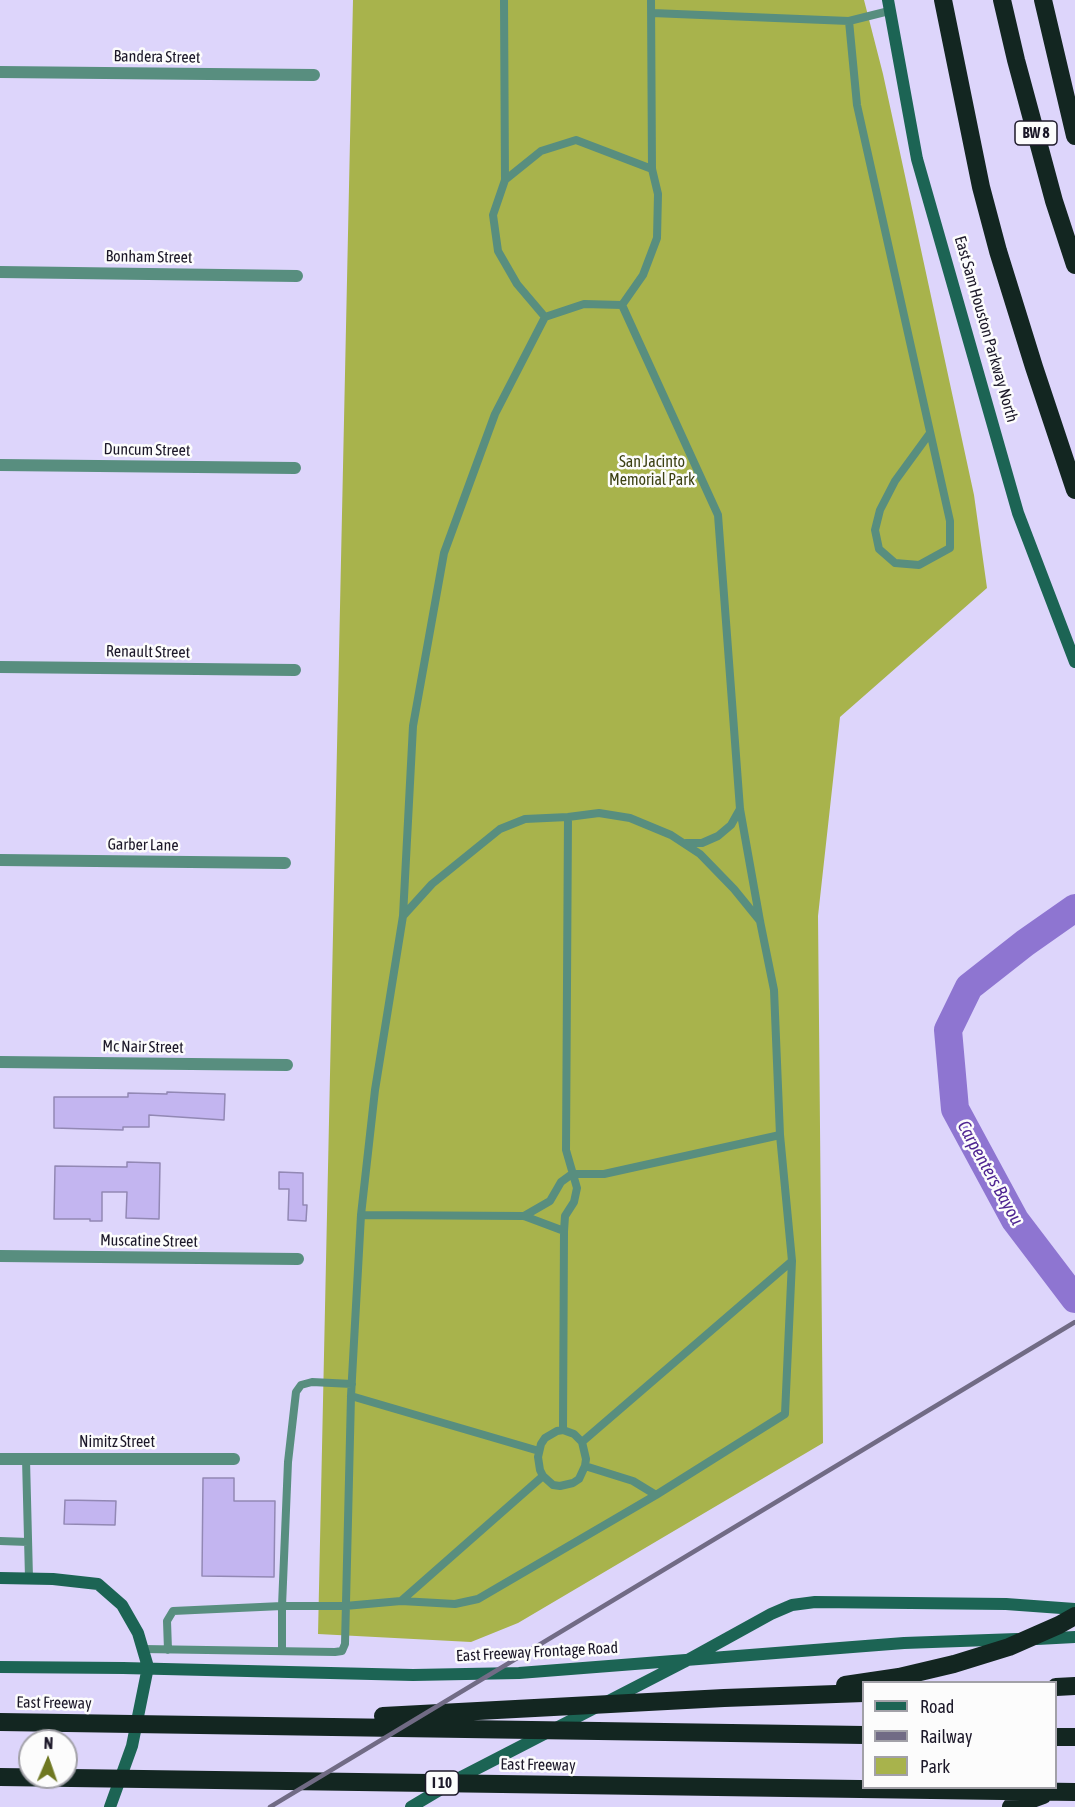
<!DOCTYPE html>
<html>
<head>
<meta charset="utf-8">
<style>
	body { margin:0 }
	#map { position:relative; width:1075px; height:1807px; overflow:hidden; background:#ddd5fb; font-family:"Asap Condensed",sans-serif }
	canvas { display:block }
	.legend { position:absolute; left:862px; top:1681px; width:195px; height:108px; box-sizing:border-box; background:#fcfcfc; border:2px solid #a2a1a8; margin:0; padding:8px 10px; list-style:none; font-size:18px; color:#1c1829 }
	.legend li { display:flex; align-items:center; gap:12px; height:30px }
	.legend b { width:30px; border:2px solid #a2a1a8 }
	.north { position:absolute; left:18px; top:1729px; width:60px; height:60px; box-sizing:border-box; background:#fcfcfc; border:2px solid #a2a1a8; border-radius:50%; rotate:2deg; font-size:16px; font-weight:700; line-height:24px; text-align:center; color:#1c1829 }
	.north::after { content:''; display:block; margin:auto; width:21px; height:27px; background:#6f7822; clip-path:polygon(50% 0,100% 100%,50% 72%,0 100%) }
</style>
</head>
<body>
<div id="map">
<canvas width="1075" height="1807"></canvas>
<ul class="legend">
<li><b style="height:8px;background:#1c6454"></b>Road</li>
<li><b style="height:8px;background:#716b85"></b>Railway</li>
<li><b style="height:16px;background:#a8b34c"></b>Park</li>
</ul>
<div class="north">N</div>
</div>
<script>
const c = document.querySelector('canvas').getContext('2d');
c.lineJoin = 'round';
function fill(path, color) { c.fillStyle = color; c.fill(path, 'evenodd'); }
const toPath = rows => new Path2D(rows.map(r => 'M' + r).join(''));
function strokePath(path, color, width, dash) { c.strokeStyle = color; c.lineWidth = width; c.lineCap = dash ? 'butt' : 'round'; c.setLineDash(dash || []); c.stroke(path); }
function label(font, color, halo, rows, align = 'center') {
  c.font = font + ' "Asap Condensed",sans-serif'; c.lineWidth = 5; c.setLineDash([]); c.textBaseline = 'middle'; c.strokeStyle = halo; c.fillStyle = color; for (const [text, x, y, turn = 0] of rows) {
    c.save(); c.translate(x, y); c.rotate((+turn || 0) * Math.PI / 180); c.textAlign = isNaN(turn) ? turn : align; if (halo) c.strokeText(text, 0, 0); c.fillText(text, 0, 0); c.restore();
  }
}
const green = toPath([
	[353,0,864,0,883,74,974,495,987,588,840,717,818,916,823,1443,518,1623,471,1642,318,1634]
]);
const river = toPath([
	[1075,908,1025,943,969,987,948,1030,955,1109,1015,1220,1075,1299]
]);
const building = toPath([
	[167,1092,225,1094,224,1120,149,1115,149,1127,123,1127,123,1130,54,1128,54,1097,128,1097,128,1093,167,1094,167,1092],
	[127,1162,160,1163,159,1219,126,1218,127,1192,102,1192,102,1221,90,1221,90,1219,54,1219,55,1166,127,1167,127,1162],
	[279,1172,303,1173,303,1205,307,1205,306,1221,288,1220,289,1189,279,1189,279,1172],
	[203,1478,234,1478,234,1501,275,1501,274,1577,202,1576,203,1478],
	[65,1500,116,1501,115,1525,64,1524,65,1500]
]);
const lane = toPath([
	[504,0,505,180],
	[652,13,849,21,857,105,950,521,950,548,919,565,895,563,879,549,875,530,880,510,895,481,930,433],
	[849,21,889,11],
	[545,317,517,284,498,251,493,215,505,180,541,151,576,140,652,169],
	[686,843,702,843,718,836,731,825,740,809],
	[403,916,413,726,444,553,495,414,545,317,584,304,622,305,643,275,657,238,658,194,652,169,651,0],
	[361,1215,524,1216,564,1231],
	[524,1216,550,1201,561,1182,572,1174,604,1174,780,1135],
	[351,1396,539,1451],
	[563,1430,564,1231,565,1216,574,1202,577,1188,566,1150,568,817],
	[563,1430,574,1434,582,1442,586,1459,585,1466,579,1479,573,1483,560,1486,553,1485,543,1476,540,1470,538,1457,541,1444,545,1438,557,1431,563,1430],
	[582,1442,792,1261,780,1135,774,990,760,921,740,809,718,515,622,305],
	[26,1459,29,1578],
	[585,1466,633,1481,656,1495,785,1414,792,1261],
	[0,1541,28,1542],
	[401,1601,455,1604,478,1599,656,1495],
	[143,1649,335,1652,342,1651,345,1644,351,1396,361,1215,375,1090,403,916,432,884,500,829,525,819,568,817,599,813,630,818,671,835,700,854,734,889,760,921],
	[168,1650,167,1621,173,1611,282,1606,288,1462,296,1392,301,1385,312,1382,352,1384],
	[282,1651,282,1606,345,1606,401,1601,543,1476]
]);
const street = toPath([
	[0,72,314,75],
	[0,272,297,276],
	[0,465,295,468],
	[0,667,295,670],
	[0,860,285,863],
	[0,1062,287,1065],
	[0,1256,298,1259],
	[0,1459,234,1459]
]);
const secondary = toPath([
	[888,0,917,159,1018,513,1075,662],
	[0,1578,53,1579,98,1584,122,1605,138,1633,148,1667,132,1746,110,1807],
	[1037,1639,1075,1637],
	[0,1667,123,1668,413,1675,519,1673,904,1643,1017,1639],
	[411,1807,463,1776,684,1662,771,1614,792,1605,815,1602,1006,1604,1075,1609]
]);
const highway = toPath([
	[943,0,981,187,998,251,1034,367,1075,490],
	[1002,0,1016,60,1054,201,1075,265],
	[1043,0,1075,136],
	[845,1685,899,1677,954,1664,1009,1647,1059,1625,1075,1616],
	[1056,1687,1075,1686],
	[383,1716,724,1698,864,1693],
	[0,1722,864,1735],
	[1056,1737,1075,1737],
	[0,1777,1075,1792],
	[1011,1807,1043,1795]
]);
const rail = toPath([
	[270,1807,1075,1322]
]);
const shields = [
	[1036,133,42],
	[442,1783,33]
];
const shieldNames = [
	["BW 8",1036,133],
	["I 10",442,1783]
];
const streetNames = [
	["Bandera Street",157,57,1],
	["Bonham Street",149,257,1],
	["East Sam Houston Parkway North",986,329,74],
	["Duncum Street",147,450,1],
	["Renault Street",148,652,1],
	["Garber Lane",143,845,1],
	["Mc Nair Street",143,1047,1],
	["Muscatine Street",149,1241,1],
	["Nimitz Street",117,1442],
	["East Freeway Frontage Road",537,1652,-3],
	["East Freeway",54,1703,1],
	["East Freeway",538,1765,1]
];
const parkNames = [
	["San Jacinto",652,462],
	["Memorial Park",652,480]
];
const waterNames = [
	["Carpenters Bayou",990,1173,61]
];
fill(green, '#a8b34c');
strokePath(river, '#8e75d1', 28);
fill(building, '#c3b5f0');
strokePath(building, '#9288b4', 1.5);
strokePath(lane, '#588e7f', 8);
strokePath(street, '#588e7f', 12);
strokePath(secondary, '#1c6454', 12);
strokePath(highway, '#132621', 18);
strokePath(rail, '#716b85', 4.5);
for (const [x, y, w] of shields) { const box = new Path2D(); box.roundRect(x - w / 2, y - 12, w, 24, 4.5); c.fillStyle = '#fcfcfc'; c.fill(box); strokePath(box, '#1c1829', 1.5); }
label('bold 15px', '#1c1829', null, shieldNames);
label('16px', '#1c1829', '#fcfcfc', streetNames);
label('16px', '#3c4113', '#fcfcfc', parkNames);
label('italic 18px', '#4e2491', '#fcfcfc', waterNames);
</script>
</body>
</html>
